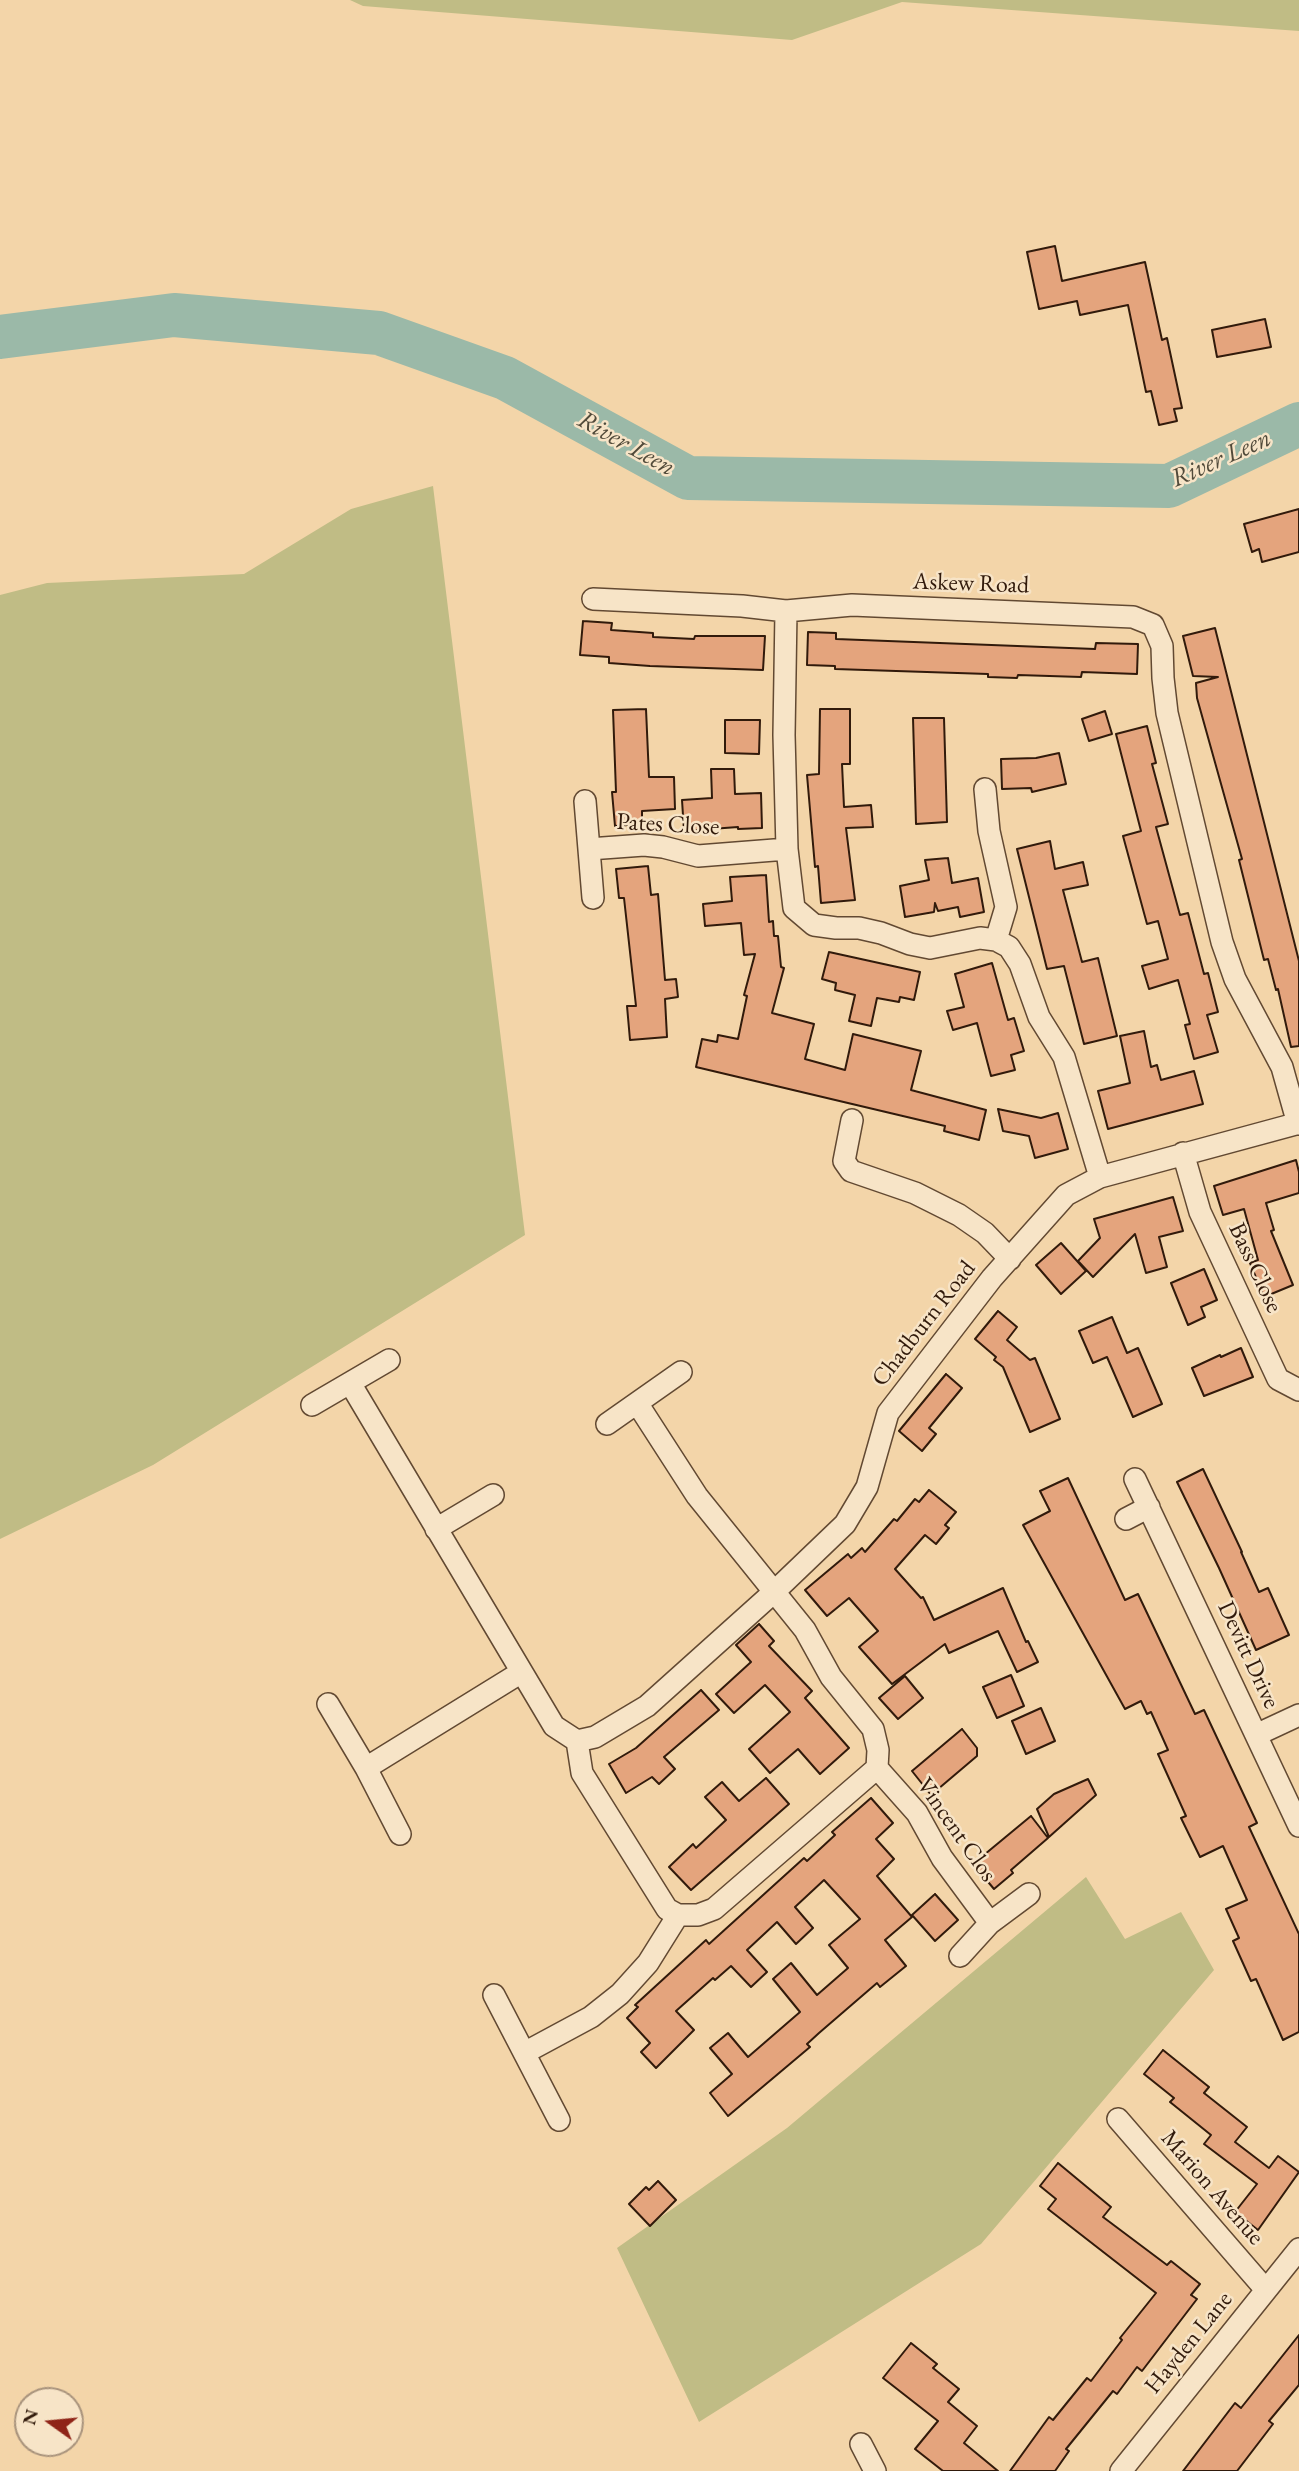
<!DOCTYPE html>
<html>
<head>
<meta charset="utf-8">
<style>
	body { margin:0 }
	#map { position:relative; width:1299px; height:2471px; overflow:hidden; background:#f3d5a9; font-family:"EB Garamond",serif }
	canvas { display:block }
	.north { position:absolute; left:14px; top:2387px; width:70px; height:70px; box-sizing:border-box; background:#f7e4c7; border:2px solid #a8937c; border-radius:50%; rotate:285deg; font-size:19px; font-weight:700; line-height:28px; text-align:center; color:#311a0b }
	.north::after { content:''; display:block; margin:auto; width:24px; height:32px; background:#8f2418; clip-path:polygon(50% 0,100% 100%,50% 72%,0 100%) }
</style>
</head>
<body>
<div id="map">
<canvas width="1299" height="2471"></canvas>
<div class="north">N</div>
</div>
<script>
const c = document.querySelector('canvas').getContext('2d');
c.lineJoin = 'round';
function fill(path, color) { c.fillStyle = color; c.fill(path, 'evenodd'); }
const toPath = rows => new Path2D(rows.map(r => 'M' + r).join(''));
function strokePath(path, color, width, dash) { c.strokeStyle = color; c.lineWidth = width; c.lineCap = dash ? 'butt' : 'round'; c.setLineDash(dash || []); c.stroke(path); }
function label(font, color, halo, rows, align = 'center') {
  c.font = font + ' "EB Garamond",serif'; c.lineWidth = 5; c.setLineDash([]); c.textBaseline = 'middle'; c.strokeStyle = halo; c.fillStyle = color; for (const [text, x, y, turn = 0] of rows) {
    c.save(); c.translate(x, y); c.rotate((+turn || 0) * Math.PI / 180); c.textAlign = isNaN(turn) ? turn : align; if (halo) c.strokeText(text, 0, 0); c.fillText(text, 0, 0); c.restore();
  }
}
const green = toPath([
	[350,0,1299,0,1299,31,902,2,792,40,363,6],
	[433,486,525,1235,153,1465,0,1539,0,595,47,583,244,574,351,509],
	[1086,1877,1125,1939,1181,1912,1214,1970,981,2244,699,2422,617,2248,787,2128]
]);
const river = toPath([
	[0,337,174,315,379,333,505,378,688,478,1169,486,1299,424]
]);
const building = toPath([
	[1055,246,1062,281,1145,262,1162,340,1167,338,1182,408,1174,409,1177,421,1159,425,1151,391,1146,392,1128,305,1080,315,1077,301,1039,309,1027,252,1055,246],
	[1265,319,1271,347,1217,357,1212,330,1265,319],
	[1299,509,1299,552,1262,562,1259,549,1252,552,1244,524,1299,509],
	[583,621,612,623,611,630,653,633,653,637,694,639,695,636,765,636,763,670,650,666,609,663,609,657,580,655,583,621],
	[1215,628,1299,961,1299,1046,1291,1047,1278,989,1276,990,1268,959,1264,960,1239,860,1242,859,1197,698,1196,683,1218,677,1193,676,1183,636,1215,628],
	[808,632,836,633,836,639,1095,649,1096,643,1138,644,1137,674,1082,672,1081,677,1018,675,1017,678,988,677,988,674,835,669,835,666,807,665,808,632],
	[646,709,649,777,674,777,675,809,642,811,642,824,615,826,612,792,616,792,613,710,646,709],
	[820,709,850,709,850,764,842,764,844,807,871,805,873,827,846,828,855,900,821,903,818,866,815,867,807,775,819,774,820,709],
	[1105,711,1112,734,1089,741,1082,719,1105,711],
	[913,718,944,718,947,822,916,824,913,718],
	[725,720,760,720,759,754,725,753,725,720],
	[1147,726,1156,763,1152,764,1168,824,1156,827,1180,915,1188,913,1204,974,1208,973,1218,1012,1207,1015,1218,1052,1194,1059,1185,1025,1190,1024,1178,980,1149,989,1142,966,1168,959,1158,921,1147,924,1123,836,1141,831,1116,734,1147,726],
	[1059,753,1066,784,1032,792,1031,788,1002,789,1001,759,1036,758,1059,753],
	[711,769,734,769,735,794,761,793,762,828,738,829,738,827,684,831,682,800,712,798,711,769],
	[1050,841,1055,869,1083,862,1088,885,1063,890,1082,962,1098,958,1117,1036,1084,1044,1064,966,1047,969,1017,849,1050,841],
	[948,858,952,883,978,878,984,912,960,917,958,907,938,911,935,903,934,912,905,917,900,886,929,880,925,860,948,858],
	[648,866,651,895,658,894,665,980,676,979,678,997,665,999,667,1037,630,1040,627,1006,636,1006,624,898,619,898,616,869,648,866],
	[766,875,769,922,773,921,774,936,778,936,781,967,784,968,772,1013,814,1024,805,1059,845,1070,853,1034,921,1051,911,1090,986,1110,979,1140,944,1131,945,1126,696,1067,702,1039,717,1042,718,1035,738,1039,747,996,744,995,755,954,744,955,741,923,705,926,703,904,732,901,730,877,766,875],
	[829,952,920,972,914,1000,900,997,899,1002,877,998,871,1026,849,1021,855,995,835,990,836,983,822,979,829,952],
	[992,963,1008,1020,1014,1018,1024,1051,1011,1055,1015,1070,991,1076,977,1023,953,1030,947,1011,964,1007,955,974,992,963],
	[1144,1031,1151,1067,1157,1065,1161,1080,1194,1071,1203,1104,1108,1129,1098,1091,1130,1083,1120,1036,1144,1031],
	[998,1109,1041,1118,1058,1113,1068,1149,1035,1158,1029,1136,1003,1131,998,1109],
	[1296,1160,1299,1172,1299,1193,1266,1203,1274,1230,1271,1231,1293,1285,1264,1297,1250,1263,1258,1260,1244,1209,1223,1215,1214,1186,1296,1160],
	[1173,1197,1183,1231,1159,1237,1167,1267,1146,1273,1135,1234,1093,1277,1078,1261,1100,1238,1094,1219,1173,1197],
	[1061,1243,1086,1271,1061,1294,1036,1265,1061,1243],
	[1204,1269,1217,1300,1201,1307,1205,1317,1188,1325,1171,1283,1204,1269],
	[998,1311,1017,1327,1007,1340,1030,1360,1035,1358,1060,1419,1030,1432,1003,1367,994,1360,996,1357,975,1339,998,1311],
	[1112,1317,1127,1353,1138,1348,1162,1404,1133,1417,1107,1357,1093,1363,1079,1331,1112,1317],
	[1241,1348,1253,1377,1204,1396,1192,1368,1220,1355,1221,1357,1241,1348],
	[946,1374,962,1388,929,1428,936,1434,922,1451,899,1431,946,1374],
	[1203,1469,1242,1552,1241,1552,1259,1592,1268,1588,1289,1635,1256,1650,1219,1568,1177,1482,1203,1469],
	[1068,1478,1125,1600,1138,1594,1195,1714,1204,1710,1257,1823,1249,1827,1299,1934,1299,2032,1283,2040,1256,1979,1251,1981,1233,1941,1239,1938,1226,1909,1247,1900,1223,1846,1200,1857,1181,1818,1186,1816,1158,1754,1168,1750,1151,1712,1147,1714,1141,1701,1125,1709,1023,1525,1050,1511,1040,1491,1068,1478],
	[929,1490,956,1512,945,1525,949,1528,936,1544,925,1535,895,1569,921,1598,923,1597,934,1620,1003,1588,1026,1642,1028,1641,1038,1662,1017,1672,998,1631,949,1653,945,1644,892,1684,859,1647,878,1631,849,1598,827,1616,805,1590,848,1554,851,1558,862,1548,865,1552,894,1519,897,1521,915,1499,919,1502,929,1490],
	[759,1624,774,1641,769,1646,812,1691,805,1698,849,1748,820,1774,798,1749,770,1773,749,1749,790,1712,765,1685,734,1713,716,1694,751,1662,736,1645,759,1624],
	[1011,1675,1024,1706,997,1718,983,1687,1011,1675],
	[905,1676,923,1698,898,1719,879,1698,905,1676],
	[701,1690,719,1710,664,1757,675,1769,659,1784,652,1777,626,1793,609,1764,636,1748,701,1690],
	[1041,1708,1055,1741,1026,1754,1012,1721,1041,1708],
	[962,1729,977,1748,977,1756,931,1795,912,1771,962,1729],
	[766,1778,789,1804,691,1890,669,1867,693,1844,696,1848,726,1820,705,1797,722,1782,739,1801,766,1778],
	[1088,1779,1096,1795,1049,1837,1037,1809,1054,1794,1088,1779],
	[871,1798,893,1823,876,1839,894,1859,877,1876,912,1917,885,1940,906,1966,880,1987,877,1983,819,2033,807,2044,810,2047,728,2116,710,2093,732,2074,710,2048,728,2033,748,2057,800,2012,773,1979,791,1963,817,1995,848,1968,829,1945,860,1919,824,1880,795,1907,813,1928,796,1944,777,1922,747,1950,767,1972,751,1987,731,1966,715,1980,713,1978,676,2011,694,2030,656,2068,641,2052,650,2043,627,2018,638,2007,635,2005,706,1940,709,1944,804,1858,807,1861,835,1835,832,1832,871,1798],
	[1031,1816,1048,1838,1011,1870,1013,1873,994,1889,973,1864,1031,1816],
	[935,1894,958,1920,935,1941,912,1915,935,1894],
	[1163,2050,1209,2087,1204,2093,1247,2127,1235,2142,1269,2168,1278,2156,1299,2172,1258,2230,1235,2212,1257,2184,1204,2144,1211,2135,1170,2102,1174,2098,1144,2074,1163,2050],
	[1058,2163,1111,2207,1103,2217,1167,2265,1171,2261,1200,2284,1191,2295,1197,2299,1142,2371,1137,2367,1117,2394,1113,2391,1066,2449,1069,2451,1055,2471,1010,2471,1049,2417,1053,2420,1087,2378,1091,2381,1122,2340,1120,2338,1156,2293,1048,2209,1056,2199,1040,2186,1058,2163],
	[658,2181,676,2200,650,2226,629,2204,646,2187,649,2190,658,2181],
	[1299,2335,1299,2385,1269,2421,1273,2424,1237,2471,1183,2471,1235,2403,1241,2408,1299,2335],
	[911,2343,937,2364,933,2368,959,2389,948,2402,977,2426,964,2443,998,2471,943,2471,915,2449,938,2421,883,2378,911,2343]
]);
const street = toPath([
	[593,599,742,606,786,611,852,605,1133,617,1153,625,1162,646,1163,678,1167,713,1222,942,1235,979,1282,1067,1298,1124],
	[786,611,784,735,787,849,794,908,814,925,836,928,859,928,881,933,910,944,930,948,980,938,996,940,1009,947,1020,964,1039,1017,1064,1057,1100,1177],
	[985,789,989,831,1006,907,996,940],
	[585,801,593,898],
	[589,849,644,845,663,847,698,856,787,849],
	[852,1120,844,1161,851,1171,915,1193,959,1215,985,1233,1010,1259],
	[1183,1153,1200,1212,1278,1379,1299,1390],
	[350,1383,554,1726,577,1741,582,1773,667,1909,678,1915,698,1915,714,1909,877,1768,878,1750,873,1729,831,1677,805,1630,697,1496,637,1403],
	[312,1405,389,1360],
	[607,1424,681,1372],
	[1135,1479,1299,1826],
	[1126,1519,1149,1507],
	[436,1529,493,1495],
	[328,1704,366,1768,400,1834],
	[1256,1735,1299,1715],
	[577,1741,595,1737,647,1706,774,1592,845,1524,867,1487,888,1413,992,1278,1066,1195,1100,1177,1299,1123],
	[366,1768,520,1673],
	[877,1768,917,1813,942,1858,990,1923],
	[960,1956,990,1923,1029,1894],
	[494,1995,559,2120],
	[526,2052,591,2017,620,1994,648,1963,678,1915],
	[1118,2119,1266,2290],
	[861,2444,875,2471],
	[1121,2471,1299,2249]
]);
const streetNames = [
	["Askew Road",971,584,2],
	["Pates Close",668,825,3],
	["Bass Close",1255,1268,65],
	["Chadburn Road",924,1324,-52],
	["Devitt Drive",1248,1655,65],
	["Vincent Clos",956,1830,55],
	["Marion Avenue",1212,2188,49],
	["Hayden Lane",1189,2343,-51]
];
const waterNames = [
	["River Leen",626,444,29],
	["River Leen",1221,459,-24]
];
fill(green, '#c0bc85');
strokePath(river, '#9bb9a8', 44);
fill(building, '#e4a47d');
strokePath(building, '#311a0b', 2);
strokePath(street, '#624932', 24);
strokePath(street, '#f7e4c7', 21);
label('24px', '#311a0b', '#f7e4c7', streetNames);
label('italic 26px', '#514a3a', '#f7e4c7', waterNames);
</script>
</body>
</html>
